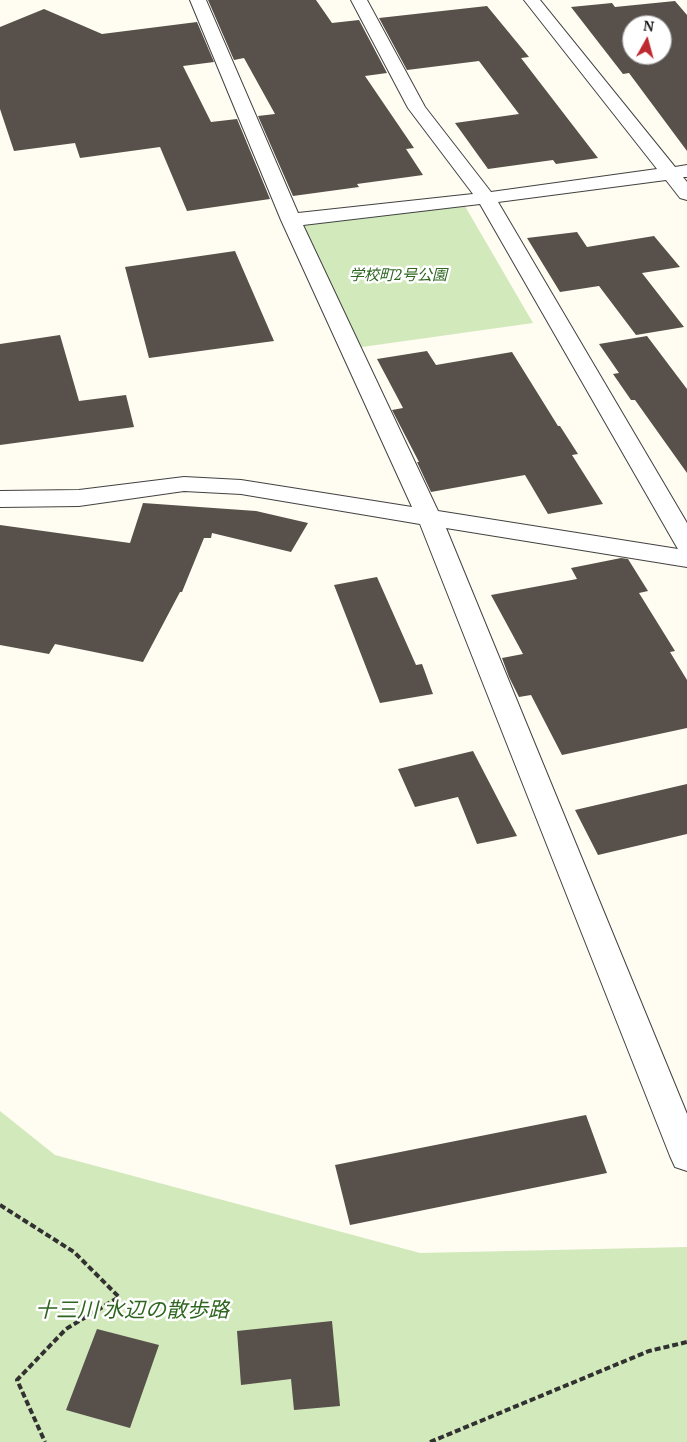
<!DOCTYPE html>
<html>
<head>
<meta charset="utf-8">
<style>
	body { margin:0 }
	#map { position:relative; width:687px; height:1442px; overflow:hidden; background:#fffcf1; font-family:"PT Serif",serif }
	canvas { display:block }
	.north { position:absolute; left:622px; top:15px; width:50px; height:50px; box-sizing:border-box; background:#fff; border:1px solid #9f9f9f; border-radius:50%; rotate:7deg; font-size:14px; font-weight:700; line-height:20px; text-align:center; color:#0f0f0f }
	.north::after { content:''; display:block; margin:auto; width:18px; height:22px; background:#bd292f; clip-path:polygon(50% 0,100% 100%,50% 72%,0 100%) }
</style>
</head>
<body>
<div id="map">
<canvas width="687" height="1442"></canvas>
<div class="north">N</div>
</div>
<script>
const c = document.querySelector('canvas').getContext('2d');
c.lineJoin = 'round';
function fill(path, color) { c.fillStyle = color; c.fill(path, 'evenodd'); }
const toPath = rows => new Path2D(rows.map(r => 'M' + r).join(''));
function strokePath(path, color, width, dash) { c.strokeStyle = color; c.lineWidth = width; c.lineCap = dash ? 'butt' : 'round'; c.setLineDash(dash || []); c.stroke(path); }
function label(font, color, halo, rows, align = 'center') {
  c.font = font + ' "PT Serif","Noto Sans JP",serif'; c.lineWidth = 5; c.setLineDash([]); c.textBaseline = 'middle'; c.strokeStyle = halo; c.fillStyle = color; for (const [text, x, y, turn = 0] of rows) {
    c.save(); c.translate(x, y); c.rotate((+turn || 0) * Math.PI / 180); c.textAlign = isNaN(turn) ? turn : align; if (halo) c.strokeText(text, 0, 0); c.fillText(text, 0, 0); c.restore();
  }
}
const green = toPath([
	[462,201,533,323,355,348,301,222],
	[0,1111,55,1155,420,1253,687,1247,687,1442,0,1442]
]);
const building = toPath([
	[208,0,316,0,332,23,359,20,387,73,365,76,414,148,406,149,423,175,357,184,359,187,293,196,258,116,275,114,244,58,234,60],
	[675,1,687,15,687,151,629,73,623,74,571,7,612,3,615,7],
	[632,25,662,25,662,55,632,55],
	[487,6,529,57,521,58,598,158,556,164,553,160,488,169,455,123,519,114,479,61,407,70,379,18],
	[44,9,102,34,197,22,214,62,183,66,211,122,237,119,270,199,187,211,160,147,80,158,75,143,14,151,0,109,0,27],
	[577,232,587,247,654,236,680,267,642,273,684,327,636,335,599,286,560,292,527,238],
	[235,251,274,341,149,358,125,267],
	[60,335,79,401,126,395,134,427,0,445,0,344],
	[647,336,687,389,687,473,635,400,631,400,613,374,619,373,599,344],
	[427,351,436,365,512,352,558,426,560,426,578,454,572,455,603,504,548,514,525,475,431,492,417,462,419,462,392,410,403,408,377,359],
	[143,503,256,511,308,523,291,552,212,533,211,538,204,538,182,592,180,592,143,662,55,644,49,654,0,645,0,525,130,543],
	[621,558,628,559,648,591,639,593,675,651,670,652,687,680,687,728,562,755,531,695,519,697,509,677,502,658,523,654,491,595,577,579,571,568],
	[377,577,416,665,422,664,433,694,380,703,334,585],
	[473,751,517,836,477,844,458,797,415,807,398,769],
	[687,784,687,834,598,855,575,810],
	[586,1115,607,1173,350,1225,335,1165],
	[332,1321,340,1406,294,1410,291,1379,241,1385,237,1331],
	[97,1329,159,1345,130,1428,66,1410]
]);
const path = toPath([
	[0,1205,74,1252,119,1297,66,1329,17,1380,45,1442],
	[430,1442,649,1351,687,1342]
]);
const minor = toPath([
	[190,0,206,0,298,213,473,194,408,108,351,0,367,0,425,107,491,192,657,169,524,0,540,0,675,167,687,165,687,177,683,177,687,182,687,200,680,198,666,180,498,202,687,523,687,567,446,528,687,1114,687,1171,675,1167,670,1156,420,524,241,494,184,491,79,506,0,507,0,491,79,490,184,477,241,480,412,507,281,220,190,0],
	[480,204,675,544,678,549,438,511,303,225,480,204]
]);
const farParknames = [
	["学校町2号公園",398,276]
];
const nearParknames = [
	["十三川 水辺の散歩路",132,1311]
];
fill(green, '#d2e9bb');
fill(building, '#57504b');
strokePath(minor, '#424242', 2);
strokePath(path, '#313131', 4, [6, 3]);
fill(minor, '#fff');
label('italic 15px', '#2e6620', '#fff', farParknames);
label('italic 21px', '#2e6620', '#fff', nearParknames);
</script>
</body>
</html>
